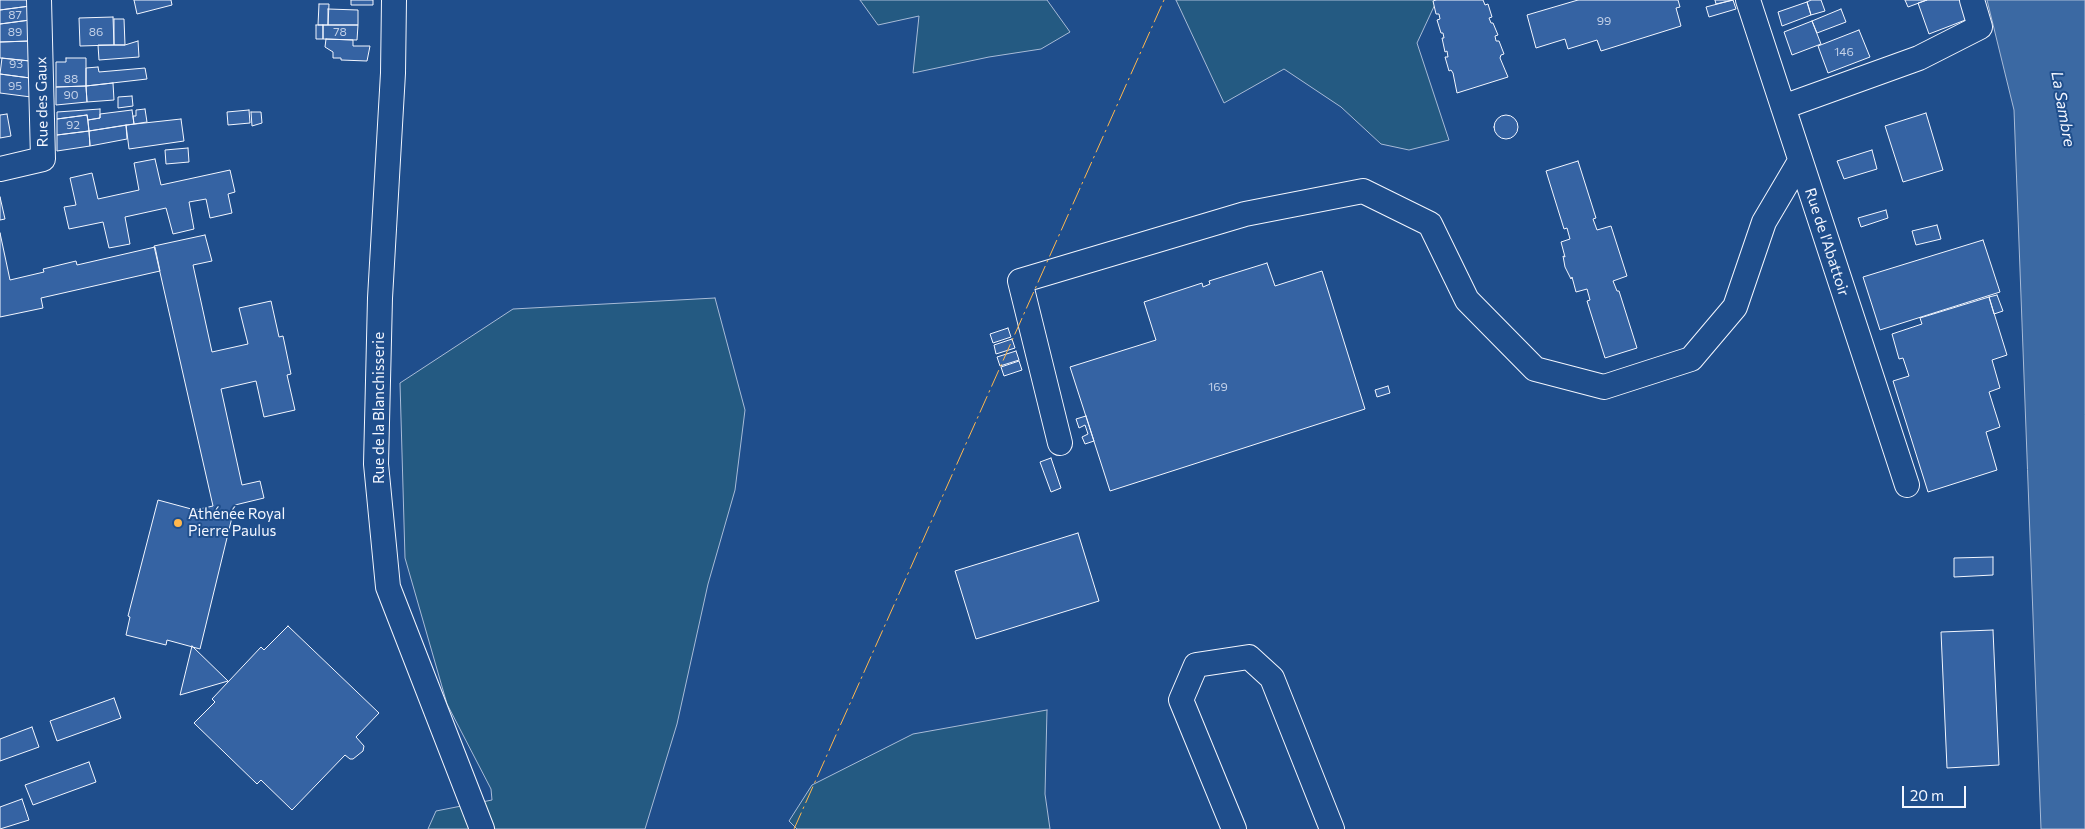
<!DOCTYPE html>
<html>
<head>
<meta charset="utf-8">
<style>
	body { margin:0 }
	#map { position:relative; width:2085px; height:829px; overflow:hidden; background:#1f4e8c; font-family:Commissioner,sans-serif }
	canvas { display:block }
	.scale { position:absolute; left:1902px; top:786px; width:64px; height:22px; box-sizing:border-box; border:2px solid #f2f6ff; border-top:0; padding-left:6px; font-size:15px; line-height:18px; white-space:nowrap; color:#f2f6ff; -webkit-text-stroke:4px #1f4e8c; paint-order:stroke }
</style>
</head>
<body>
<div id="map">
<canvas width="2085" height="829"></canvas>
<div class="scale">20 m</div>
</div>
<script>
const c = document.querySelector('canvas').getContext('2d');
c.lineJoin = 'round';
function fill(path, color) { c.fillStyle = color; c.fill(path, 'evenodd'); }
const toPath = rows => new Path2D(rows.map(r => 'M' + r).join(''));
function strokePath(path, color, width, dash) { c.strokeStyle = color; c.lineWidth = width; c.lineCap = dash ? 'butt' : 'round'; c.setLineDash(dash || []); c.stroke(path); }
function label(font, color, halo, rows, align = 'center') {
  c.font = font + ' Commissioner,sans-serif'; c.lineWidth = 4; c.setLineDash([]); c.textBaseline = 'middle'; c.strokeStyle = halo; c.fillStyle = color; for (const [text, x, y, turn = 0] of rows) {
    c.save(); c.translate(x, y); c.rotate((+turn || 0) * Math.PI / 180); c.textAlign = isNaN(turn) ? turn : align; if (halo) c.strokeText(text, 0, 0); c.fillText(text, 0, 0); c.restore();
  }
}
const green = toPath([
	[860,0,1047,0,1070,32,1041,49,989,57,913,73,919,16,878,25,860,0],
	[1176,0,1437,0,1417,43,1449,140,1409,150,1381,144,1341,107,1284,69,1224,103,1176,0],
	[715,298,745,410,735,490,708,584,677,724,645,829,428,829,436,811,492,800,491,789,447,704,405,558,400,383,513,309,715,298],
	[1047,710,1045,794,1050,829,797,829,789,821,812,785,913,734,1047,710]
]);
const water = toPath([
	[1987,0,2085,0,2085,829,2041,829,2014,110,1987,0]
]);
const building = toPath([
	[0,0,29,0,30,6,0,10,0,0],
	[134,0,171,0,172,5,137,14,134,0],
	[351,0,373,0,373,5,351,5,351,0],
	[1436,0,1483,0,1485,5,1488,4,1492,17,1489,18,1491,23,1493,23,1498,35,1495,36,1496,41,1499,41,1504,54,1501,55,1500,58,1508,77,1457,93,1453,73,1451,70,1449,71,1445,57,1448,57,1447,51,1445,52,1442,38,1444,38,1443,33,1441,33,1437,20,1440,19,1439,14,1436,14,1433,1,1436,0],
	[1578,0,1678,0,1680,7,1676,8,1681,26,1601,51,1597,40,1568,49,1565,39,1536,48,1527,15,1578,0],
	[1715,0,1733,0,1716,4,1715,0],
	[1733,0,1736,9,1709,17,1706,7,1733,0],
	[1811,0,1821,0,1825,11,1811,15,1807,2,1811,0],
	[1905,0,1927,0,1908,7,1905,0],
	[1927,0,1962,0,1968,19,1929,34,1918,3,1927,0],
	[1807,2,1811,15,1782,26,1778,12,1807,2],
	[319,4,329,4,328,25,318,25,319,4],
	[30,6,30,20,0,24,0,10,30,6],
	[328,9,358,10,358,25,328,25,328,9],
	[1841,9,1846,22,1817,33,1812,21,1841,9],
	[113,17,114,45,80,46,79,18,113,17],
	[114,19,124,19,125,45,114,45,114,19],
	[30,20,30,41,0,42,0,24,30,20],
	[1812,21,1821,44,1792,55,1784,32,1812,21],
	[316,25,323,25,323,39,316,39,316,25],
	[323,25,358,25,357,40,323,39,323,25],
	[1859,30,1870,57,1828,73,1818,46,1859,30],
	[326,39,353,40,353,46,370,46,367,61,341,60,341,58,333,58,333,52,325,47,326,39],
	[30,41,30,61,0,58,0,42,30,41],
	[138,41,139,57,99,60,98,45,125,45,138,41],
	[2,58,30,61,30,78,0,74,2,58],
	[66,58,86,58,86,86,56,87,56,62,66,62,66,58],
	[98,67,99,72,145,68,147,79,86,86,86,68,98,67],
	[0,74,30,78,31,97,0,93,0,74],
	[113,83,114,100,87,102,86,86,113,83],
	[86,86,87,102,56,105,56,87,86,86],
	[132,96,133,106,118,108,118,97,132,96],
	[100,109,100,118,88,120,87,115,57,119,57,112,100,109],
	[145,109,147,122,134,124,133,116,136,116,136,110,145,109],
	[132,110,134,124,89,131,88,120,100,118,100,114,132,110],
	[249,110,250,123,228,125,227,112,249,110],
	[251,112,261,112,262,123,252,126,251,112],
	[1926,113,1943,170,1903,182,1885,126,1926,113],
	[7,114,11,136,0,138,0,115,7,114],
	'1494 127a12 12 0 1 1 24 0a12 12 0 1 1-24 0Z',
	[87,115,89,131,57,135,57,119,87,115],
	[181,119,184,141,129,149,126,125,181,119],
	[126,125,127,139,90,146,89,131,126,125],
	[89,131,90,146,57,151,57,135,89,131],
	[188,148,189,162,166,164,165,150,188,148],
	[1872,150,1877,169,1844,179,1837,161,1872,150],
	[155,159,161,185,230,170,235,192,228,194,232,213,210,218,206,199,189,202,194,229,173,234,166,208,125,217,130,244,109,248,103,222,69,229,64,207,76,205,70,178,92,173,98,199,139,190,134,163,155,159],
	[1578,161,1596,218,1593,219,1597,230,1611,226,1627,276,1613,281,1617,291,1619,291,1637,348,1605,358,1587,301,1590,300,1587,289,1576,292,1572,277,1571,279,1565,267,1563,256,1565,257,1561,242,1570,239,1567,228,1564,229,1546,171,1578,161],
	[0,197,5,219,0,220,0,197],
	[1886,210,1888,218,1861,227,1858,218,1886,210],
	[1937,225,1941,239,1916,245,1912,231,1937,225],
	[0,233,10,280,44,272,43,269,76,261,77,265,155,247,160,271,41,298,43,308,0,317,0,233],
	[205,235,212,261,193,265,212,352,248,344,239,308,271,301,279,337,283,336,291,374,287,375,295,410,264,417,256,381,221,389,242,485,260,481,264,498,235,505,200,649,167,640,166,645,126,635,130,617,128,616,158,500,195,510,213,506,154,246,205,235],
	[1983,240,2000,292,1880,330,1863,277,1983,240],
	[1267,263,1275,286,1322,271,1365,409,1110,491,1070,367,1156,340,1144,302,1202,283,1203,287,1210,284,1209,281,1267,263],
	[1997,295,2003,311,1994,314,1989,297,1997,295],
	[1989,297,2007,355,1992,360,2000,388,1989,392,2000,427,1986,432,1997,470,1928,492,1893,381,1909,376,1903,358,1899,359,1892,334,1922,324,1920,318,1989,297],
	[1008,328,1011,337,993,343,990,334,1008,328],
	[1012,339,1015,348,996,354,994,345,1012,339],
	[1016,351,1019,360,1000,366,997,357,1016,351],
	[1019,361,1022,370,1004,376,1001,367,1019,361],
	[1388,386,1390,393,1377,397,1375,390,1388,386],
	[1086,416,1094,441,1085,444,1082,437,1088,434,1085,425,1079,428,1076,419,1086,416],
	[1051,458,1061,488,1051,492,1040,462,1051,458],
	[1078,533,1099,601,976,639,955,571,1078,533],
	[1993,557,1993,575,1954,577,1954,558,1993,557],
	[288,626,379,713,356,737,364,746,363,751,353,759,350,759,345,755,292,810,261,780,257,784,194,723,215,702,212,699,261,647,264,650,288,626],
	[1993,630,1999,765,1947,768,1941,632,1993,630],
	[192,646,228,681,180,695,192,646],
	[114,698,121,718,57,741,50,721,114,698],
	[32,727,39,747,0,761,0,739,32,727],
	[89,762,96,782,33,805,25,785,89,762],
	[22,799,29,820,0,829,0,807,22,799]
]);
const minor = toPath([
	[394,0,393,73,380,298,376,464,388,587,482,829],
	[1748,0,1907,485],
	[1783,107,1919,58,1980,27,1972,0],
	[0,169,43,159,39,0],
	[1060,443,1020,281,1245,214,1363,191,1430,224,1467,300,1535,369,1604,387,1691,359,1735,307,1764,222,1800,161],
	[1234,829,1181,700,1196,665,1249,657,1272,678,1332,829]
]);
const power = toPath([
	[794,829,1164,0]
]);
const markers = [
	[178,523,5,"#ffb74d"]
];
const numberNames = [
	["87",15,15],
	["99",1604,21],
	["89",15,32],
	["86",96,32],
	["78",340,32],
	["146",1844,52],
	["93",16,64],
	["88",71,79],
	["95",15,86],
	["90",71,95],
	["92",73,125],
	["169",1218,387]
];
const streetNames = [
	["Rue des Gaux",42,102,-91],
	["Rue de l'Abattoir",1827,242,72],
	["Rue de la Blanchisserie",379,408,-90]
];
const poiNames = [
	["Athénée Royal",188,514],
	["Pierre Paulus",188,531]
];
const waterNames = [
	["La Sambre",2063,109,80]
];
fill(green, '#245a82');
strokePath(green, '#a8bbd7', 1);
fill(water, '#3b69a3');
strokePath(water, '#a8bbd7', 1);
fill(building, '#3563a3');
strokePath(building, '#f2f6ff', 1);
strokePath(minor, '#f2f6ff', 26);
strokePath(minor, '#1f4e8c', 24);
strokePath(power, '#ffb74d', 1, [18, 4, 2.5, 4]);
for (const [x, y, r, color] of markers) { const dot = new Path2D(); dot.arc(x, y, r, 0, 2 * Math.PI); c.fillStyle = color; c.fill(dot); strokePath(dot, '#1f4e8c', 2); }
label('12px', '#c3d1e8', null, numberNames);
label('15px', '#f2f6ff', '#1f4e8c', streetNames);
label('15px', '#f2f6ff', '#1f4e8c', poiNames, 'left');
label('italic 16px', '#f2f6ff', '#1f4e8c', waterNames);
</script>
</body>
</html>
